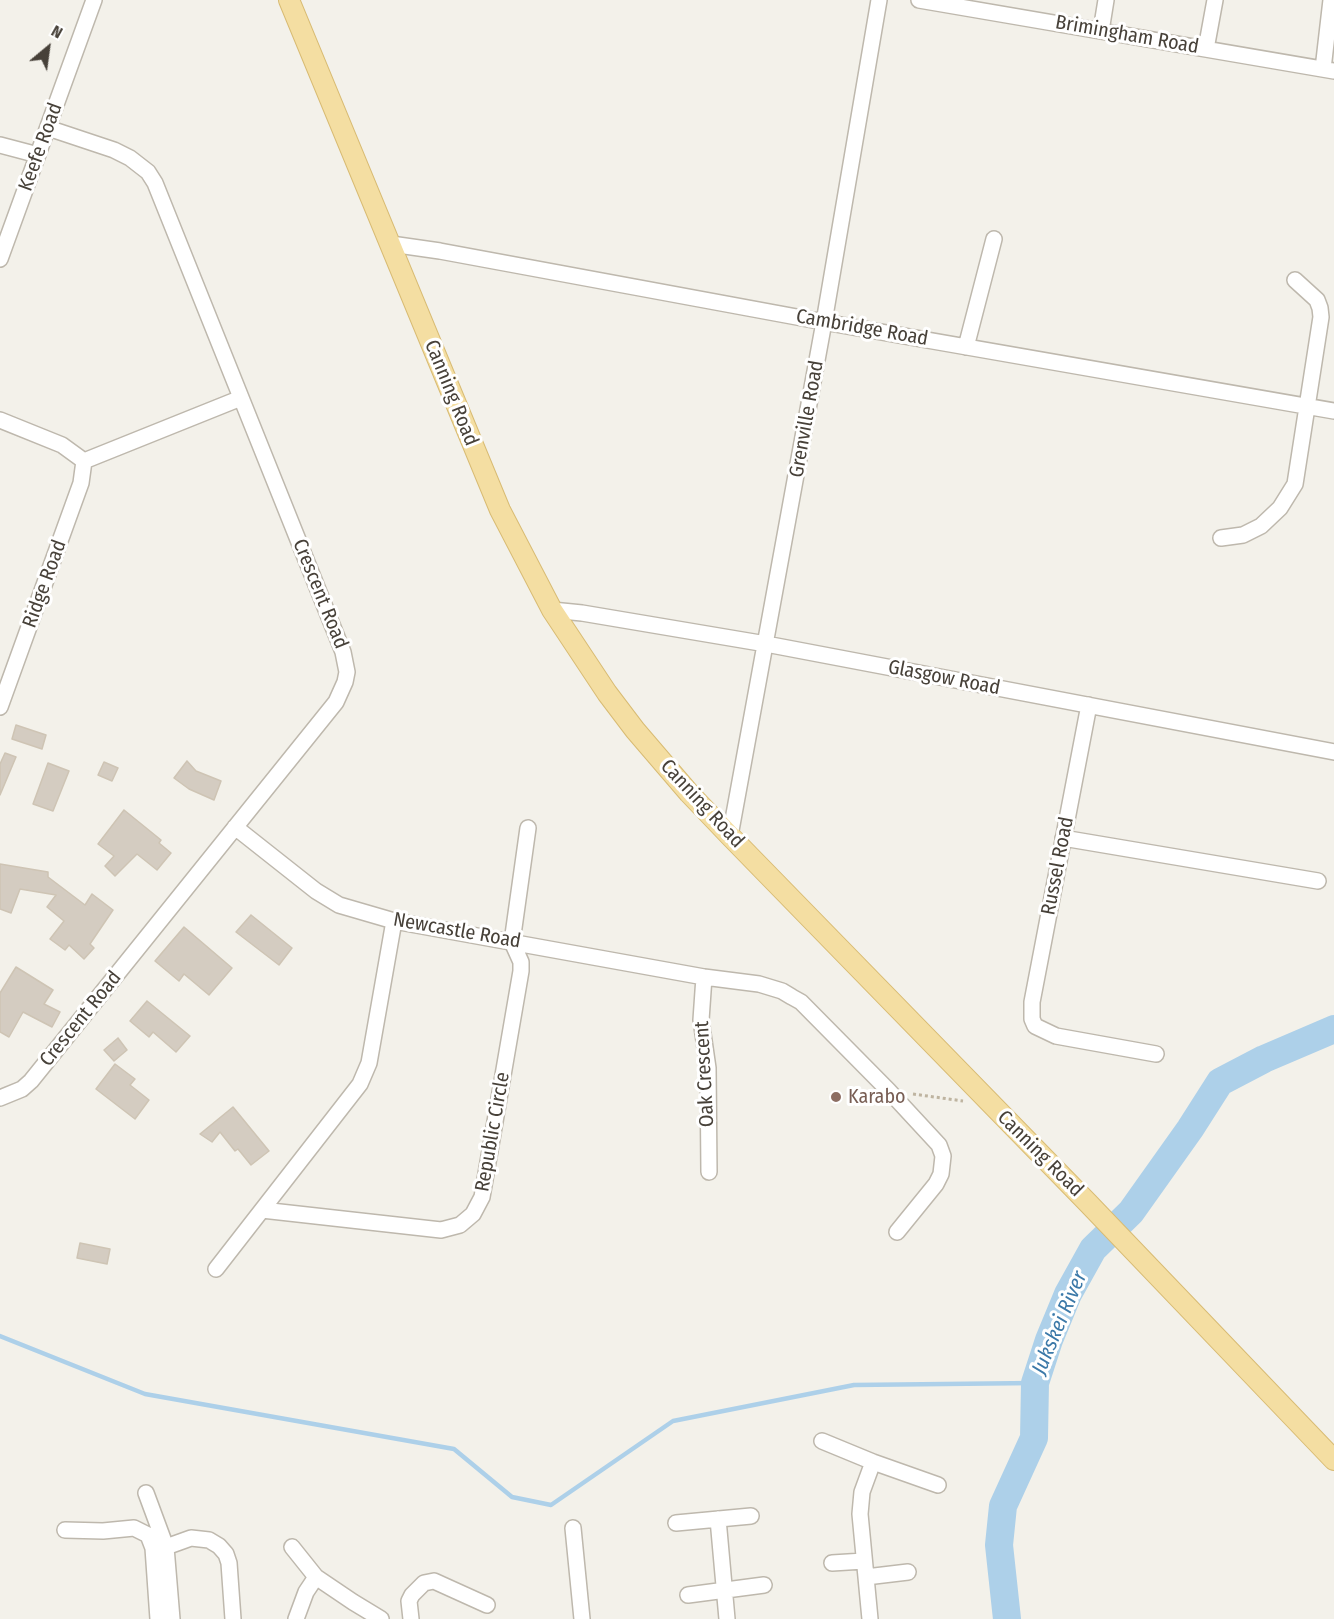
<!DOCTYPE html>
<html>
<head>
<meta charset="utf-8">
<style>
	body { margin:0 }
	#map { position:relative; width:1334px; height:1619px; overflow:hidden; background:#f3f1ea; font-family:"Fira Sans Condensed",sans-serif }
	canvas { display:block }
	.north { position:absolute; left:18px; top:18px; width:60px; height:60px; -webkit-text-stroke:4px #fff; paint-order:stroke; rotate:29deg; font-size:16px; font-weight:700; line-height:24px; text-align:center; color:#474139 }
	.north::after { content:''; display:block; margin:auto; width:21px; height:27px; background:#474139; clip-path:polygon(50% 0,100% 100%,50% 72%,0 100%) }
</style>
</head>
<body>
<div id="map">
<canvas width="1334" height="1619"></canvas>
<div class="north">N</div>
</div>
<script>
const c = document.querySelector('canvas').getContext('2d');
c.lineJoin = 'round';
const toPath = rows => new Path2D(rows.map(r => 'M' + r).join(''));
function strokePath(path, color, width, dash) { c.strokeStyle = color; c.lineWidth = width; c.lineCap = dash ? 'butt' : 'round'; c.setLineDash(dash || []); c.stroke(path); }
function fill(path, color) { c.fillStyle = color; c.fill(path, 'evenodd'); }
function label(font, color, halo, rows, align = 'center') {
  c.font = font + ' "Fira Sans Condensed",sans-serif'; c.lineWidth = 6; c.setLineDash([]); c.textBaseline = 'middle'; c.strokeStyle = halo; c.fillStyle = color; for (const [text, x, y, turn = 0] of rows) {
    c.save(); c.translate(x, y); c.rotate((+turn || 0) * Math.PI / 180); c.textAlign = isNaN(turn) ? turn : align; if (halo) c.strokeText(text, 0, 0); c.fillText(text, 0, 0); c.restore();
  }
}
const stream = toPath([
	[0,1336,145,1394,454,1449,512,1497,551,1505,673,1421,854,1385,1035,1383]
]);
const river = toPath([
	[1007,1619,999,1545,1003,1506,1034,1438,1035,1383,1049,1340,1068,1294,1093,1249,1131,1212,1190,1129,1220,1082,1264,1059,1334,1029]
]);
const building = toPath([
	[16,725,46,735,42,749,12,739,16,725],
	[5,753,16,757,0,795,0,764,5,753],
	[187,761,196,771,221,781,214,800,189,789,174,778,187,761],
	[104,762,118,768,112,781,98,775,104,762],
	[48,763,69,771,53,811,33,804,48,763],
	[124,810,161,840,159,843,171,853,157,870,137,854,115,876,105,866,114,856,98,844,124,810],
	[0,864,48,872,48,877,85,905,92,894,113,910,90,944,94,948,84,959,69,945,65,950,50,939,64,921,47,907,56,895,20,889,11,913,0,909,0,864],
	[251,915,292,948,279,965,236,932,251,915],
	[184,927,232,968,209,995,184,974,179,981,155,961,184,927],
	[16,967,53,990,44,1004,60,1012,52,1027,23,1012,9,1037,0,1032,0,993,16,967],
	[147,1001,190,1036,176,1052,153,1032,149,1037,130,1021,147,1001],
	[118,1038,127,1050,114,1061,104,1050,118,1038],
	[115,1064,135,1079,130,1085,149,1100,135,1119,96,1089,115,1064],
	[233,1107,269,1151,251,1165,238,1149,235,1151,220,1132,212,1142,200,1134,233,1107],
	[80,1243,110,1249,107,1264,77,1258,80,1243]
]);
const path = toPath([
	[913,1094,963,1101]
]);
const minor = toPath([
	[919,0,1334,71],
	[1101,31,1106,0],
	[1206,49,1215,0],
	[1323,69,1331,0],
	[0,145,38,155],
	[391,244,440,251,824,322,1334,411],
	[0,259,94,0],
	[966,347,994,239],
	[0,420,62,445,84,461,241,398],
	[1221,538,1243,535,1261,526,1280,508,1295,484,1321,317,1320,308,1317,300,1295,280],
	[552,610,582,613,766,644,1334,752],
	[1089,705,1032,1002,1032,1019,1035,1026,1056,1036,1156,1054],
	[0,707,81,483,84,461],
	[235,827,316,891,339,905,394,921,704,977,759,984,782,991,792,997,801,1002,889,1091,939,1145,943,1156,941,1174,936,1184,897,1232],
	[730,836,824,322,879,0],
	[1063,838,1318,881],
	[704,977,701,1020,708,1068,709,1172],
	[0,1098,22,1089,31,1081,336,702,345,682,347,672,343,652,155,183,148,172,130,158,114,150,48,128],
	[262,1210,441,1230,460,1225,473,1214,482,1197,521,971,521,962,512,942,528,828],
	[216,1269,360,1084,369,1063,394,921],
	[822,1441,873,1462,938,1485],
	[146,1493,166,1547,172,1619],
	[718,1519,727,1619],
	[676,1523,751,1516],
	[573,1528,582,1619],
	[65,1530,103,1531,134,1528,148,1535,153,1548,158,1619],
	[166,1547,191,1538,209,1540,219,1546,226,1554,229,1563,233,1619],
	[292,1547,316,1577],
	[832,1563,864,1561],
	[866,1577,908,1572],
	[688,1595,764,1585],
	[296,1619,306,1592,316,1577,353,1602,381,1619],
	[411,1619,409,1601,412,1595,424,1583,434,1581,487,1605],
	[870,1619,860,1514,862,1492,873,1462]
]);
const major = toPath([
	[289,0,500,510,552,610,607,693,635,730,689,793,730,836,1088,1203,1334,1460]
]);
const markers = [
	[836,1097,6,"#8d6e63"]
];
const streetNames = [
	["Brimingham Road",1127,35,10],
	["Keefe Road",41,147,-70],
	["Cambridge Road",862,328,10],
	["Canning Road",451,393,68],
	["Grenville Road",807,419,-80],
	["Ridge Road",45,584,-70],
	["Crescent Road",320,594,68],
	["Glasgow Road",944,678,11],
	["Canning Road",702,804,47],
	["Russel Road",1058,866,-79],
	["Newcastle Road",457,931,10],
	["Crescent Road",81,1019,-51],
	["Oak Crescent",705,1074,-93],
	["Republic Circle",493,1132,-80],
	["Canning Road",1040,1154,45]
];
const educationNames = [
	["Karabo",848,1097]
];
const waterNames = [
	["Jukskei River",1060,1323,-67]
];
strokePath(stream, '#add0e9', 4.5);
strokePath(river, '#add0e9', 28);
fill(building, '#d4ccc1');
strokePath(building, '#cec4b4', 1.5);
strokePath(minor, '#beb8ad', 18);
strokePath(major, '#d8bb73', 22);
strokePath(path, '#beb4a0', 3, [3, 3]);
strokePath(minor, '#fff', 15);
strokePath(major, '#f4dea2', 20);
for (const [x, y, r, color] of markers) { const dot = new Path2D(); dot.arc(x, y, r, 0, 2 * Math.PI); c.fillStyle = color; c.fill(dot); strokePath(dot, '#fff', 2); }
label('20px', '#474139', '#fff', streetNames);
label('20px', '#785e54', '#fff', educationNames, 'left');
label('italic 21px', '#3c79a8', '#fff', waterNames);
</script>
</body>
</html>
